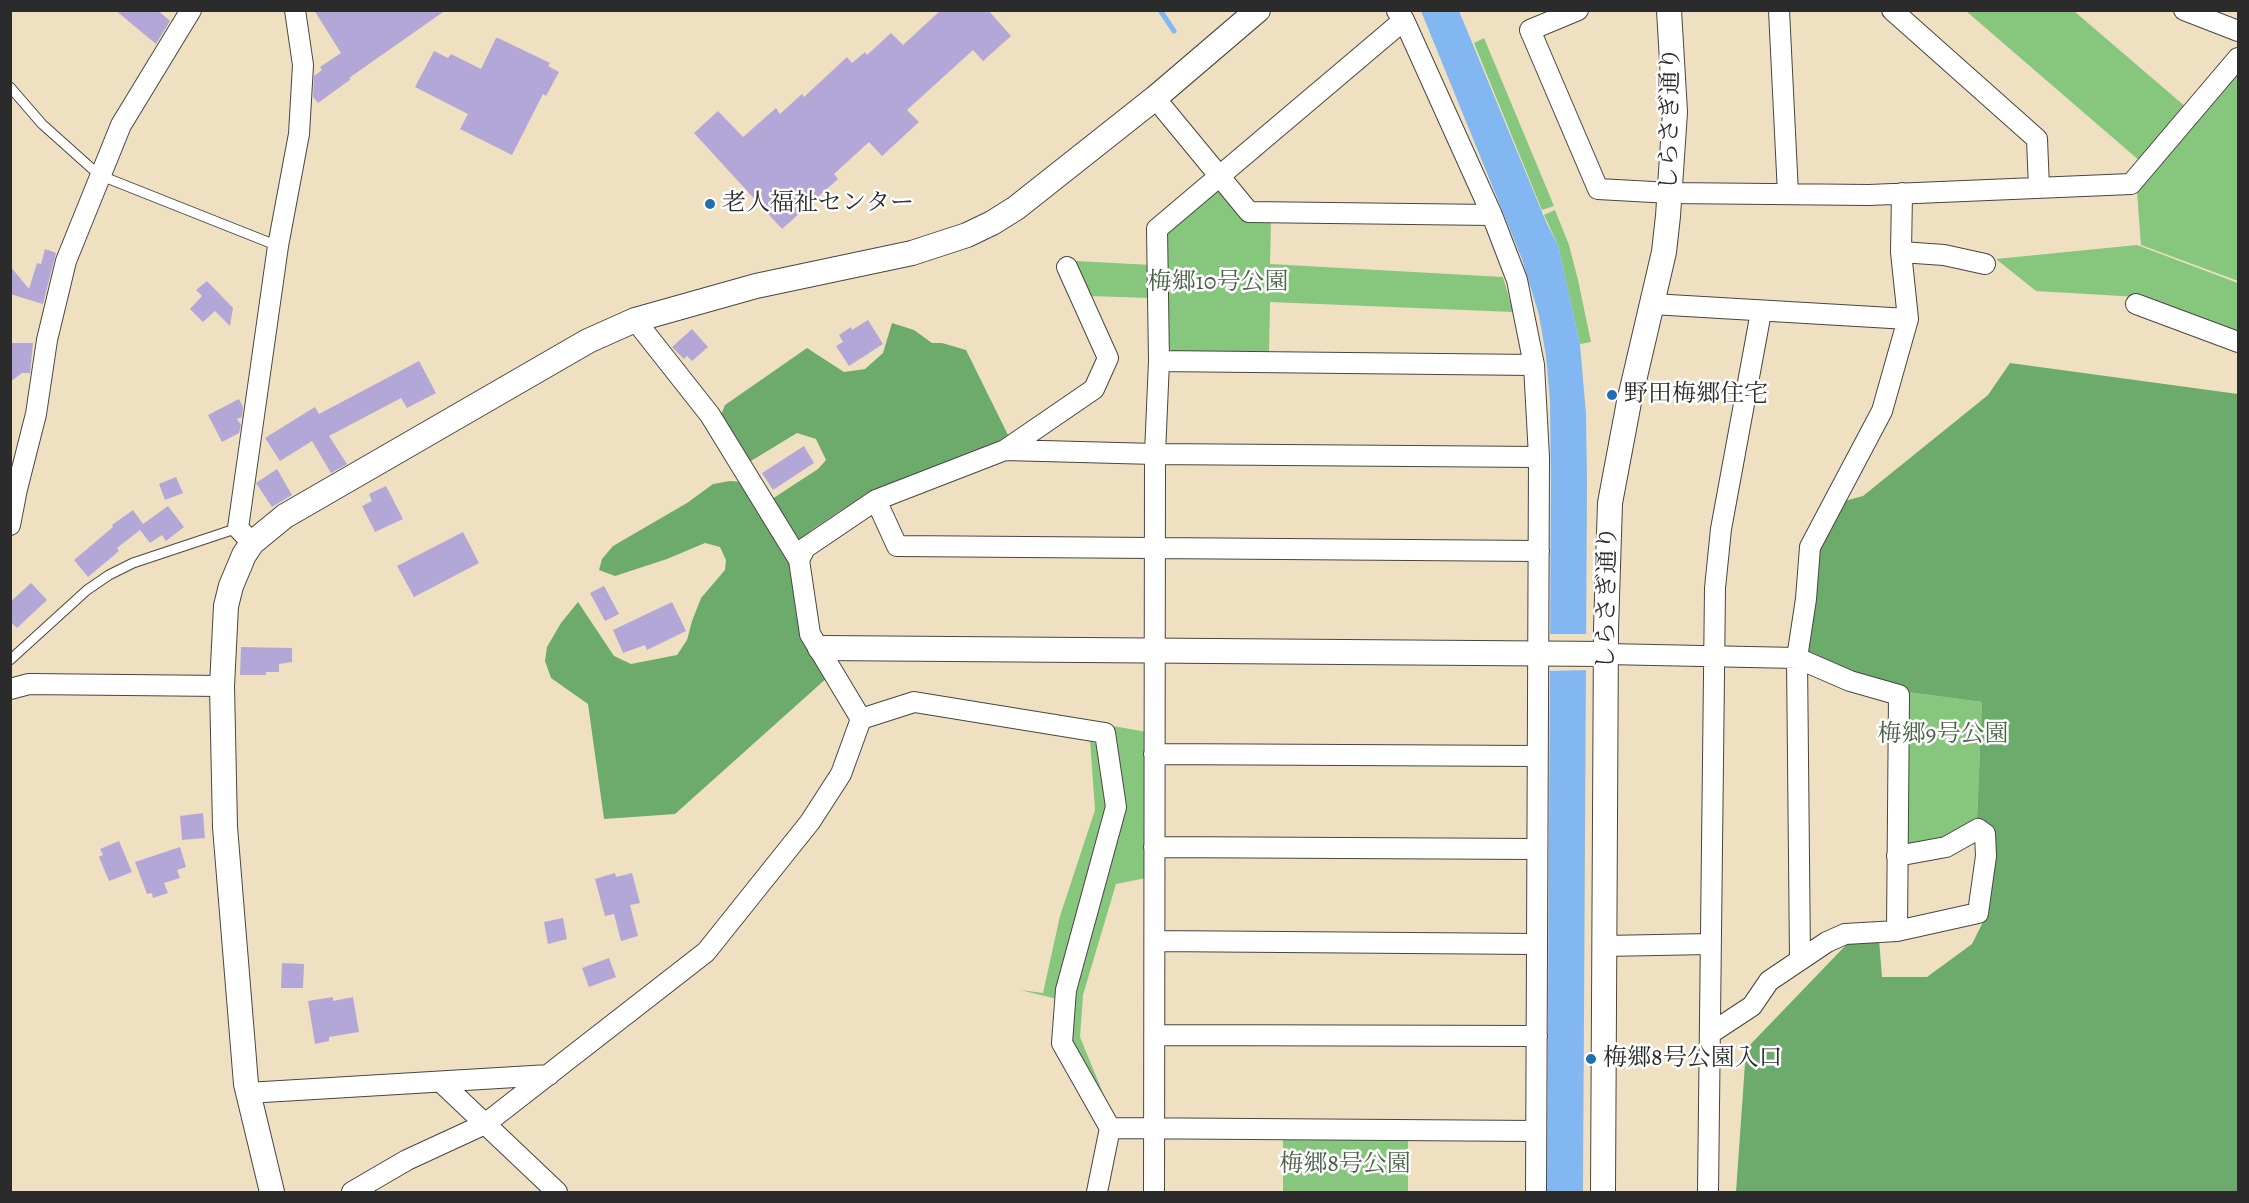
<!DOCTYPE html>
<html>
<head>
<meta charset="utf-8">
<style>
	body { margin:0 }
	#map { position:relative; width:2249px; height:1203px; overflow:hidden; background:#efe0c2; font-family:Alegreya,serif }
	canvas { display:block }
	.frame { position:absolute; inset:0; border:12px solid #2b2b2b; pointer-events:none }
</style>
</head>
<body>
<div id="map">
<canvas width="2249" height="1203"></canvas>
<div class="frame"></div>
</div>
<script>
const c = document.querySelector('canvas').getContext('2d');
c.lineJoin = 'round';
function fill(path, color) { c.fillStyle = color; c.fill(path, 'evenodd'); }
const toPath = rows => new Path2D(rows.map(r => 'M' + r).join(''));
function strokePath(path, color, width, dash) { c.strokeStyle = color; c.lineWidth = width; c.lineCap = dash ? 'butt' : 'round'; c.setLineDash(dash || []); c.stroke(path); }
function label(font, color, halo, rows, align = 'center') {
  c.font = font + ' Alegreya,"Noto Serif JP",serif'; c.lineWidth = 5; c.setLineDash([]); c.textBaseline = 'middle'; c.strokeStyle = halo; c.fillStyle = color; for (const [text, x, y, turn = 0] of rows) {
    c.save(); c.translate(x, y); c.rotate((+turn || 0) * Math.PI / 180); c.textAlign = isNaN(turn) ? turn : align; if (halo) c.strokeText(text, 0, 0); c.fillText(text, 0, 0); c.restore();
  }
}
const green = toPath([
	[1966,11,2074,11,2187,108,2141,162],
	[1484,38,1554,206,1542,210,1474,43],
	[2238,74,2238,281,2141,245,2137,192],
	[1215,192,1224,193,1271,220,1270,264,1503,277,1513,312,1270,302,1269,353,1173,352,1167,347,1168,233],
	[1555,210,1569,245,1578,280,1591,342,1580,344,1558,245,1544,215],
	[2137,245,2238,283,2238,334,2138,297,2036,291,1996,259],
	[1076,261,1151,265,1150,298,1089,296,1076,266],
	[1907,692,1982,702,1977,819,1938,841,1912,847,1906,842],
	[1113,726,1147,732,1146,878,1116,884,1083,995,1080,1037,1112,1115,1070,1040,1074,994,1124,807],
	[1090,740,1099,746,1107,805,1057,999,1020,990,1043,993,1060,916,1095,810],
	[1283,1138,1408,1138,1408,1192,1283,1192]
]);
const forest = toPath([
	[892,323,914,330,932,343,942,343,966,350,1008,435,989,447,866,494,813,529,796,545,769,501,818,469,826,460,816,439,797,433,746,464,721,415,725,405,807,348,844,372,865,369,883,353],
	[2010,363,2238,394,2238,1192,1736,1192,1746,1049,1848,943,1879,939,1882,977,1927,977,1972,944,1985,918,1984,824,1977,819,1982,702,1907,692,1857,678,1809,654,1805,646,1818,553,1841,502,1863,496,1988,395],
	[730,481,743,482,791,556,828,677,675,814,604,819,588,704,551,678,545,661,547,647,561,623,578,602,614,656,631,664,677,655,687,640,692,621,701,598,725,570,726,560,720,547,705,543,667,559,615,576,599,570,602,559,613,546,687,503,713,484]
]);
const water = toPath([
	[1421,11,1459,11,1547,224,1558,245,1580,344,1586,414,1587,482,1583,1192,1547,1192,1551,482,1550,400,1546,356,1539,315,1522,259]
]);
const pier = toPath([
	[1550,634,1587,634,1587,670,1549,671]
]);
const stream = toPath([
	[1160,10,1174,31]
]);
const building = toPath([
	[115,10,157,10,170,21,156,44],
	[314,10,446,10,349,78,351,79,318,103,313,97,314,76,322,70,320,67,341,53],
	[941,10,988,10,1011,36,983,61,973,50,907,110,919,122,882,156,869,142,834,174,838,179,782,229,694,133,718,111,743,137,776,108,780,114,802,94,804,97,847,57,852,63,865,52,867,55,891,33,903,45],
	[496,38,498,38,550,63,548,66,559,72,546,96,543,94,512,155,460,129,468,114,415,87,434,51,448,58,451,54,481,69],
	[45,249,56,253,43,304,10,294,10,266,29,289,37,263,41,264],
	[207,281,233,308,230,326,215,311,203,322,190,309,202,296,196,290],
	[868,320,883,344,849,366,836,346,843,342,839,335,851,327,852,330],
	[692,329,708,347,692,361,687,356,684,359,672,347],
	[10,343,33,343,30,373,22,373,10,382],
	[419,361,436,393,407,408,401,398,329,436,347,464,331,473,312,441,280,461,265,438,315,407,319,414],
	[239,399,243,407,242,417,237,419,241,425,239,433,222,442,208,415],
	[804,446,814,463,773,490,762,473],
	[277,469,292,495,272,507,256,483],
	[176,477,183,493,165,500,159,484],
	[386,486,403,519,375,532,362,506,372,501,369,494],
	[168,506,184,527,166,541,162,535,150,543,140,530,117,548,119,551,88,577,74,560,113,527,112,525,133,510,143,524],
	[463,532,479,563,414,597,397,566],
	[31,583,47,600,17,628,10,621,10,602],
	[604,586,619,614,605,621,590,593],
	[672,602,686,631,647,650,645,645,623,653,613,630],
	[241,647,292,648,292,662,279,664,279,672,266,672,266,675,240,675],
	[203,813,205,838,182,840,180,816],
	[119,841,132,872,109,881,99,857,103,855,100,849],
	[180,847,186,867,177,870,180,878,164,883,168,893,153,898,152,893,147,894,135,862],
	[615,873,616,877,632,873,640,903,630,905,638,936,621,941,614,914,605,916,595,879],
	[563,918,567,939,548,944,544,922],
	[609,958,616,977,589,987,582,968],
	[282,963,304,964,303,988,281,988],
	[333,997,333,1001,353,997,359,1032,329,1037,329,1041,315,1044,308,1001]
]);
const service = toPath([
	[10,87,42,124,99,175,278,246],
	[10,660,87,590,109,575,133,563,238,528]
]);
const minor = toPath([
	[1578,10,1530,30,1598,189,1671,193,1869,195,2131,184,2238,58],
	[1779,10,1788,194],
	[1892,10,2037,139,2039,188],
	[2184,10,2238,31],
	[1397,11,1404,20,1492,215,1517,280,1534,365,1539,457,1536,1192],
	[1155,98,1249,212,1492,215],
	[1901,252,1944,255,1985,264],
	[1652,304,1908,319],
	[2136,304,2238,342],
	[1159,361,1534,365],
	[1005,450,1094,389,1108,358,1067,267],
	[876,500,897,546,1539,551],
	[10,525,17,489,36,414,47,340,66,261,121,125,191,10],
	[252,543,238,528,278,246,299,134,303,65,295,10],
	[799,560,805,548,876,500,1005,450,1155,454,1539,457],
	[1606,654,1797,658,1850,681,1899,695,1897,931,1845,934,1827,942,1769,981,1752,1006,1711,1033],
	[10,689,29,684,222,686],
	[861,719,914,702,1105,733,1116,807,1066,990,1062,1043,1110,1128,1097,1192],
	[1154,754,1537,756],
	[1154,847,1537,849],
	[1897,931,1978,913,1986,856,1985,834,1978,829,1946,847,1897,856],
	[1155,941,1536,944],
	[1604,946,1710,944],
	[1800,959,1797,658,1806,599,1810,547,1882,411,1908,319,1901,252,1902,193],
	[1155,1035,1537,1036],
	[442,1083,557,1192],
	[247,1093,549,1075],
	[1110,1128,1536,1131],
	[352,1192,407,1160,485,1124,706,952,810,822,841,774,861,719,810,634,799,560,710,415,635,320],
	[1154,1192,1155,454,1159,361,1157,229,1404,20],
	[1708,1192,1715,588,1721,529,1761,312]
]);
const tertiary = toPath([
	[820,648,1606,654],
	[272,1192,246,1084,225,827,222,686,226,606,231,586,244,555,252,543,285,516,588,341,635,320,756,286,912,253,967,235,992,223,1016,208,1155,98,1258,10],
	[1603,1192,1606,629,1610,503,1629,402,1664,252,1668,216,1675,112,1669,10]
]);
const markers = [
	[710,204,6,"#1f6fb2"],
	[1612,395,6,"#1f6fb2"],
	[1591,1059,6,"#1f6fb2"]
];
const streetNames = [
	["しらさぎ通り",1671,119,-89],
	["しらさぎ通り",1608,598,-89]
];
const poiNames = [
	["老人福祉センター",722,204],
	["野田梅郷住宅",1624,395],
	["梅郷8号公園入口",1603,1059]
];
const parkNames = [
	["梅郷10号公園",1218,283],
	["梅郷9号公園",1943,735],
	["梅郷8号公園",1345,1165]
];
fill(green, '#87c67d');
fill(forest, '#6dab6c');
fill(water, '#83b7f1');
fill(pier, '#efe0c2');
strokePath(stream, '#83b7f1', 5);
fill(building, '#b3a7d7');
strokePath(service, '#484642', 11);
strokePath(minor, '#484642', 22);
strokePath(tertiary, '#484642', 26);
strokePath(service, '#fff', 9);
strokePath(minor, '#fff', 20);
strokePath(tertiary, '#fff', 24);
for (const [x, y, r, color] of markers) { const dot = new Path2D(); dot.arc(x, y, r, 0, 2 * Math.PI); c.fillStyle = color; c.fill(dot); strokePath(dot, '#fff', 2); }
label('24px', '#2b2b2b', '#fff', streetNames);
label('24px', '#2b2b2b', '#fff', poiNames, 'left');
label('24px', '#4b6148', '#fff', parkNames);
</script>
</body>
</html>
